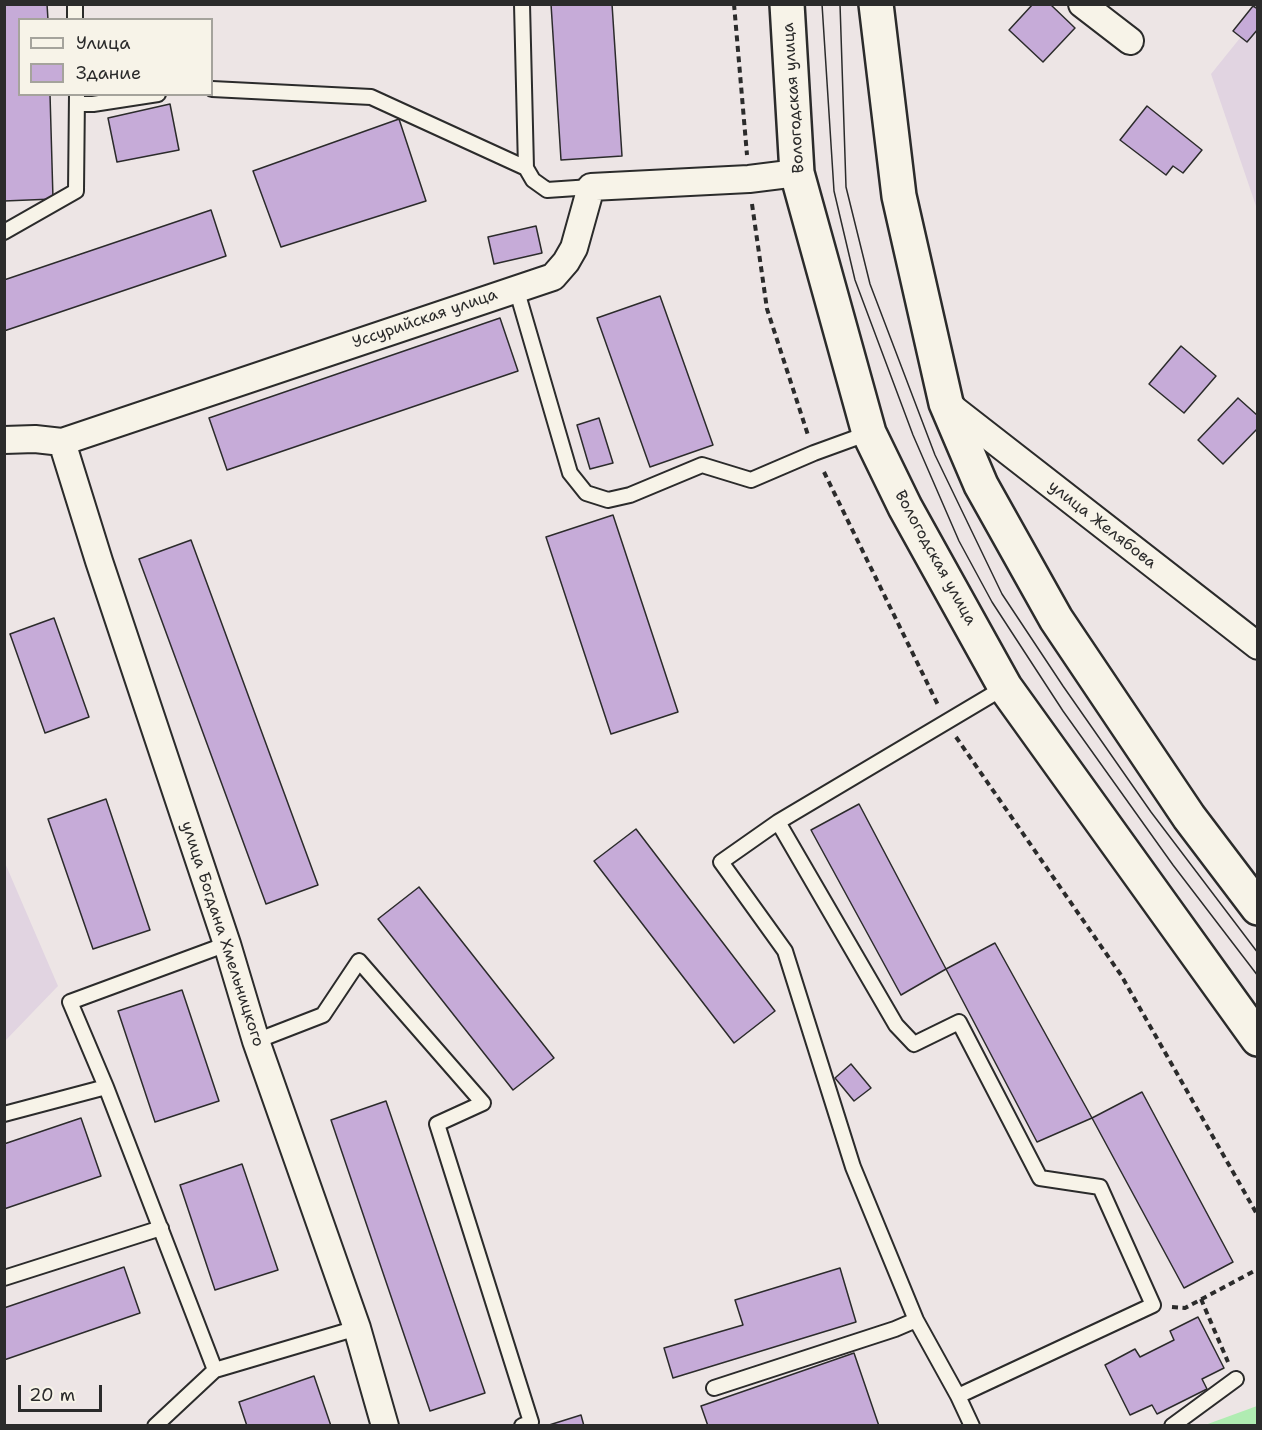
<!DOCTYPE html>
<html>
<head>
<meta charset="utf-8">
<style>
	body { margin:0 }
	#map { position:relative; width:1262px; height:1430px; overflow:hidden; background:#ede5e5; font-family:"Shantell Sans",sans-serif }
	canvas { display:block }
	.frame { position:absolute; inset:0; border:6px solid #2b2b2b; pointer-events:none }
	.legend { position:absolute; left:18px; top:18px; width:195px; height:78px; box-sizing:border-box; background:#f7f3e8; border:2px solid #a5a39c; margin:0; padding:8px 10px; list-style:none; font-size:18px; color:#2b2b2b }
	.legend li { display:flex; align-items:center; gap:12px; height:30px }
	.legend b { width:30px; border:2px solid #a5a39c }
	.scale { position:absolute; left:18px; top:1385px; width:84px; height:27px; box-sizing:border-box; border:3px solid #2b2b2b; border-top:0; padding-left:8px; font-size:18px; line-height:21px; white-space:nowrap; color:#2b2b2b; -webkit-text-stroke:4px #f7f3e8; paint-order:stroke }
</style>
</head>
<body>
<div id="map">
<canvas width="1262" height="1430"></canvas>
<div class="frame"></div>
<ul class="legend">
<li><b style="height:8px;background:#f7f3e8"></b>Улица</li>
<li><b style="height:16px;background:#c6abd8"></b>Здание</li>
</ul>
<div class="scale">20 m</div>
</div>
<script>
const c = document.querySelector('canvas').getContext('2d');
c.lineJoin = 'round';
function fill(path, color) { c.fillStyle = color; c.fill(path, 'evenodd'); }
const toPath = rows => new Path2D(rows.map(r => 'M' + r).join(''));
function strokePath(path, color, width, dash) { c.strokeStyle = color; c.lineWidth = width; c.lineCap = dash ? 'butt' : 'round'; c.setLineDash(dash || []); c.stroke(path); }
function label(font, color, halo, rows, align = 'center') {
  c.font = font + ' "Shantell Sans",sans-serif'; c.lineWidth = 5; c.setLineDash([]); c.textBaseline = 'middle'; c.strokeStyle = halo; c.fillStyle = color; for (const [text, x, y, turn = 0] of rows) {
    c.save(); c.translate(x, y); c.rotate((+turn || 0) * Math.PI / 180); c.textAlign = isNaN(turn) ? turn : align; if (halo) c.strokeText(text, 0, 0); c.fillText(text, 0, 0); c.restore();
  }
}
const built = toPath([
	[1257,17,1257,209,1211,74],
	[5,863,58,986,5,1041,4,1041]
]);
const green = toPath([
	[1257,1406,1257,1425,1205,1425]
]);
const building = toPath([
	[4,4,47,4,48,20,20,20,20,94,50,94,53,199,4,201,4,4],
	[551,4,612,4,622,156,561,160,551,4],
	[1033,4,1050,4,1075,28,1043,62,1009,30,1033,4],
	[1253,6,1258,9,1258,29,1247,42,1233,31,1253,6],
	[170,104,179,150,117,162,108,118,170,104],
	[1147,106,1202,150,1183,173,1173,166,1166,175,1120,140,1147,106],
	[399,119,426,201,281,247,253,171,399,119],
	[211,210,226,256,4,331,4,280,211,210],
	[536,226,542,253,494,264,488,237,536,226],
	[660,296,713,445,650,467,597,318,660,296],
	[500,318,518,371,227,470,209,418,500,318],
	[1181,346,1216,376,1184,413,1149,384,1181,346],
	[1238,398,1258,416,1258,428,1223,464,1198,440,1238,398],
	[599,418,613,463,590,469,577,425,599,418],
	[613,515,678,712,611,734,546,537,613,515],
	[191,540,318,885,266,904,139,559,191,540],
	[54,618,89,717,45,733,10,634,54,618],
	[106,799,150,930,93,949,48,819,106,799],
	[859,804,946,969,901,995,811,830,859,804],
	[636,829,775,1011,734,1043,594,861,636,829],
	[419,887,554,1058,513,1090,378,919,419,887],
	[995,943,1092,1118,1037,1142,946,969,995,943],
	[182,990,219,1101,155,1122,118,1011,182,990],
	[851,1064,871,1088,854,1101,835,1078,851,1064],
	[1142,1092,1233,1262,1184,1288,1092,1118,1142,1092],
	[386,1101,485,1393,430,1411,331,1120,386,1101],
	[81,1118,101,1176,4,1209,4,1144,81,1118],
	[242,1164,278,1270,215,1290,180,1185,242,1164],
	[124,1267,140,1313,4,1360,4,1308,124,1267],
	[840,1268,856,1322,673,1378,664,1348,743,1325,735,1300,840,1268],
	[1198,1317,1224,1368,1202,1379,1207,1389,1157,1414,1152,1405,1130,1415,1105,1365,1135,1349,1140,1357,1174,1340,1170,1331,1198,1317],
	[854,1353,879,1426,708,1426,701,1406,854,1353],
	[314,1376,331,1426,247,1426,239,1402,314,1376],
	[581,1415,584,1426,546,1426,581,1415]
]);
const path = toPath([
	[734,4,747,155],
	[752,204,767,309,808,435],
	[824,472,938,705],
	[956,737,1121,975,1258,1216],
	[1201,1299,1228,1362],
	[1172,1307,1185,1308,1258,1269]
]);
const lane = toPath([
	[75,4,75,20],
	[522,4,526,168,533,180,547,190,591,187],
	[212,89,371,97,526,168],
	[77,104,93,104,158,94],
	[4,232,76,191,77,94],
	[516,288,570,473,586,493,608,500,630,495,702,465,751,480,814,453,869,433],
	[778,822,721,862,785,951,853,1167,916,1320,958,1396],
	[256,1041,323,1015,359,961,483,1103,437,1124,531,1422,522,1426],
	[106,1087,215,1370,155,1426],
	[4,1114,106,1087,70,1002,227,944],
	[4,1278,161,1228],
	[215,1370,357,1328],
	[714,1388,895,1329,916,1320],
	[972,1426,958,1396,1153,1305,1100,1187,1040,1178,959,1022,914,1044,896,1025,778,822,1005,687],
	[1172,1426,1236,1379]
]);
const street = toPath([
	[1082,4,1130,41],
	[946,403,1258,646],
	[4,440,35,439,62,442,553,277,566,262,574,248,591,187,749,179,797,173],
	[62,442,99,561,227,944,256,1041,357,1328,385,1426]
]);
const secondary = toPath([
	[787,4,797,173,869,433,905,507,1005,687,1258,1039],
	[876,4,899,196,946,403,981,485,1056,619,1189,817,1258,908]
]);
const tram = toPath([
	[822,4,834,191,855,280,913,435,959,541,992,602,1063,711,1173,865,1258,976],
	[840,4,846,187,870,284,935,455,1002,594,1063,686,1151,812,1258,953]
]);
const streetNames = [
	["Вологодская улица",794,98,-94],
	["Уссурийская улица",425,319,-19],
	["улица Желябова",1102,525,38],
	["Вологодская улица",935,558,61],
	["улица Богдана Хмельницкого",222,934,72]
];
fill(built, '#e1d4e1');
fill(green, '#b0ecb2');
fill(building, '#c6abd8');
strokePath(building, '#2b2b2b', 1.5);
strokePath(lane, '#2b2b2b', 18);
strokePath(street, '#2b2b2b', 30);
strokePath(secondary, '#2b2b2b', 38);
strokePath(path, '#2b2b2b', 4, [6, 4.5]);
strokePath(lane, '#f7f3e8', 14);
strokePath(street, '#f7f3e8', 26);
strokePath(secondary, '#f7f3e8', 33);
strokePath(tram, '#2b2b2b', 1.5);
label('16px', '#2b2b2b', '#f7f3e8', streetNames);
</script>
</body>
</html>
